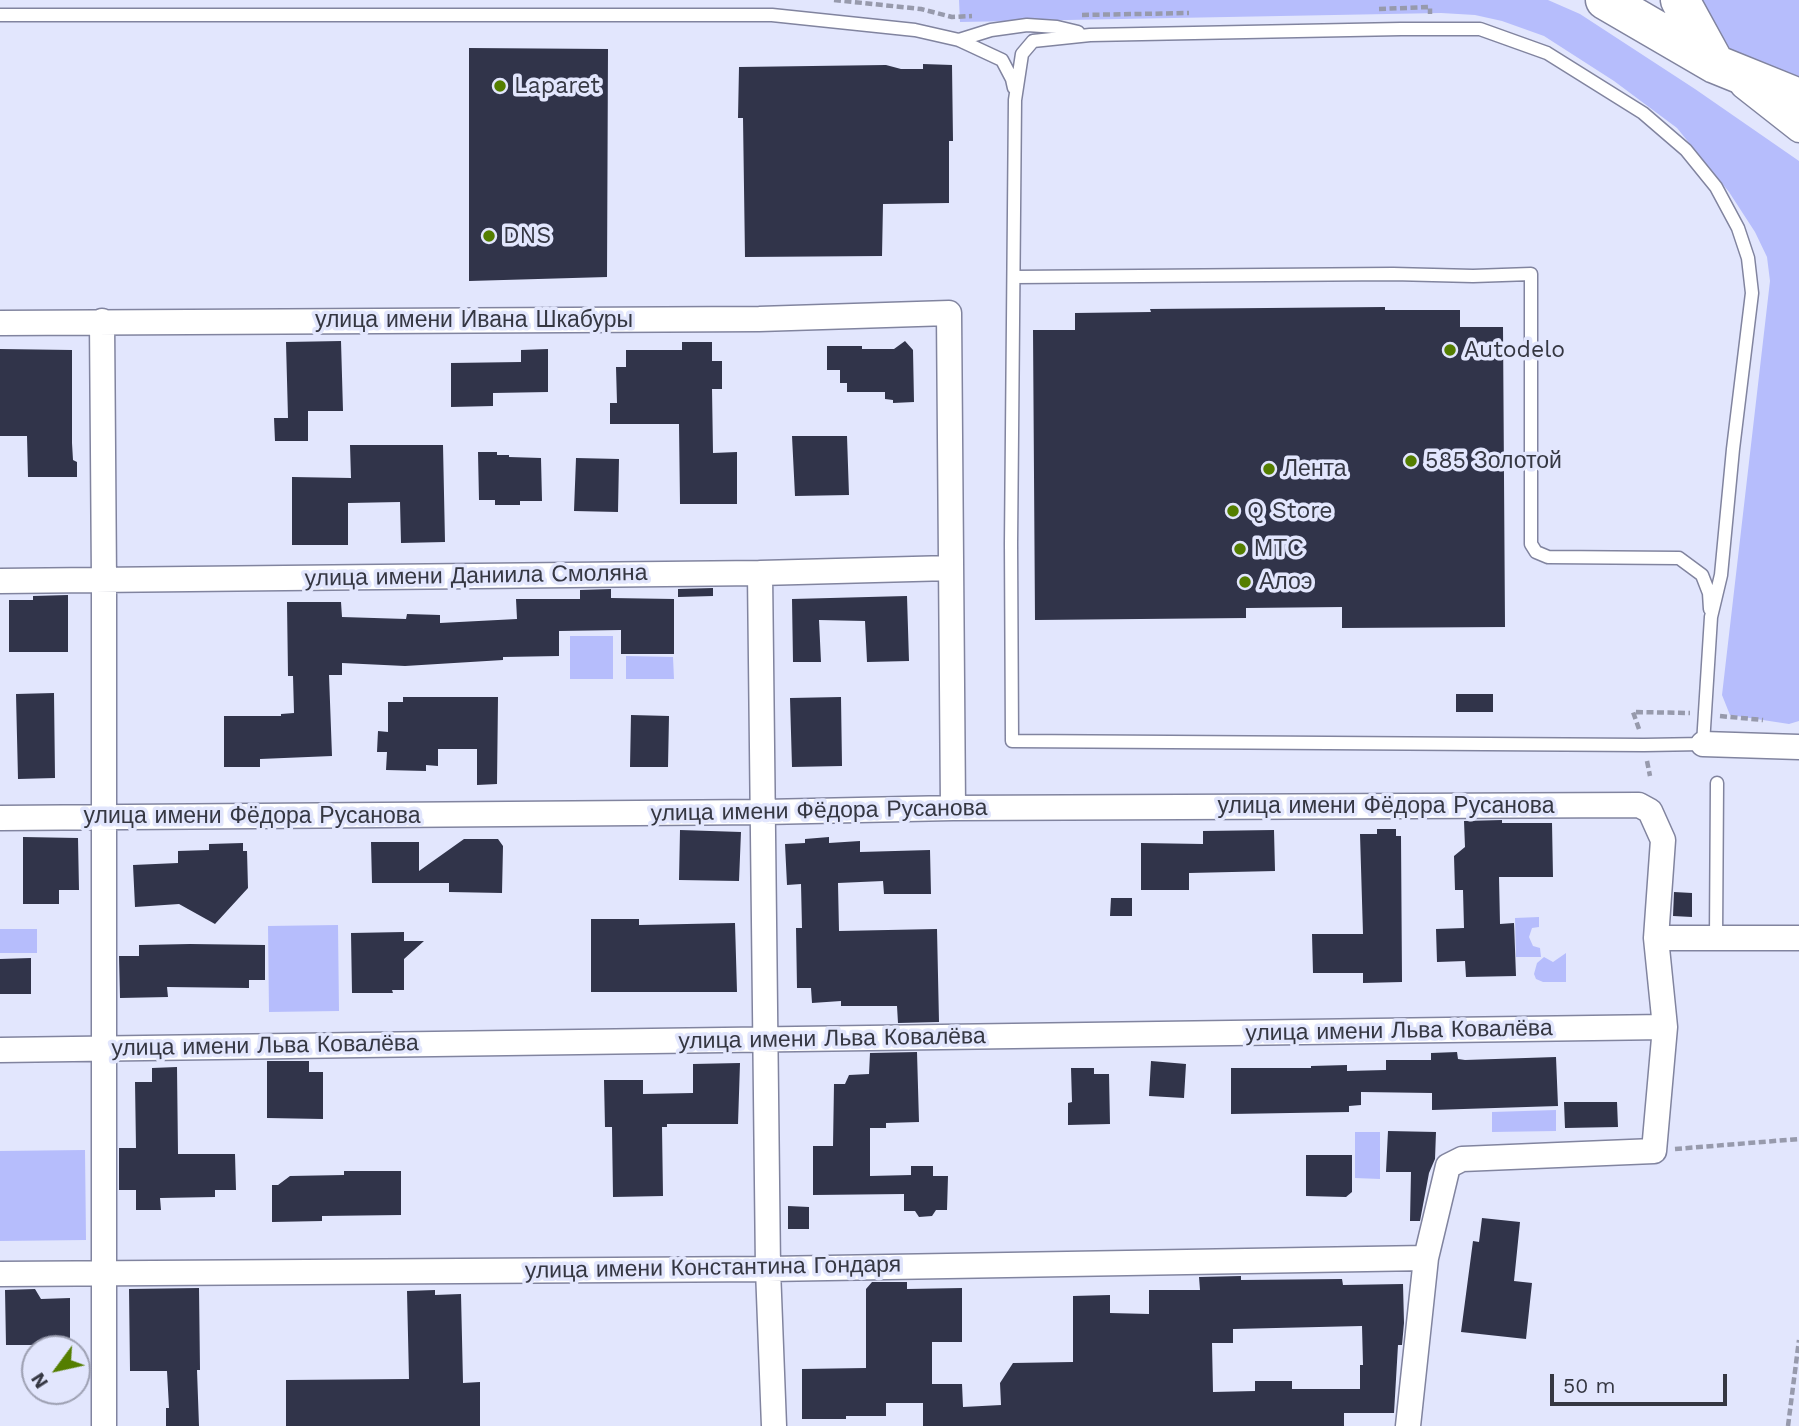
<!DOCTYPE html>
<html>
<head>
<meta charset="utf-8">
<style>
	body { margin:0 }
	#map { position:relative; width:1799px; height:1426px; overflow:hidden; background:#e2e6fd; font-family:"Work Sans",sans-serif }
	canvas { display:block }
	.north { position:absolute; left:21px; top:1335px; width:70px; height:70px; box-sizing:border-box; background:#e2e6fd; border:2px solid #9da0b2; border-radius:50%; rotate:237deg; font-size:19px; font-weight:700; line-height:28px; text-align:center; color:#353742 }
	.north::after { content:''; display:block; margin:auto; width:24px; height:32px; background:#547e00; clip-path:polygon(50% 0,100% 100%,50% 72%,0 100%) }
	.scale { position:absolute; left:1550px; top:1374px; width:177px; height:32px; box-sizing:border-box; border:4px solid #353742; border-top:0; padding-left:9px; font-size:21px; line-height:24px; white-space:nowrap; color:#353742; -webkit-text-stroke:5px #e2e6fd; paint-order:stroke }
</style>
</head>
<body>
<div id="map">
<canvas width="1799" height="1426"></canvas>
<div class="north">N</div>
<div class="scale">50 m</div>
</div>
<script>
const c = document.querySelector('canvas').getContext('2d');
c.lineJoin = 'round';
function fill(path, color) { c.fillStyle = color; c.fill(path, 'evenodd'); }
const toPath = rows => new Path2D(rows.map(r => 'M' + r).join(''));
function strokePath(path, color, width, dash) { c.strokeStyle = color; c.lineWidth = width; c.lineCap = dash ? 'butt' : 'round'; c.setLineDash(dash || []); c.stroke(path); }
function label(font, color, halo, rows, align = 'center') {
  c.font = font + ' "Work Sans",sans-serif'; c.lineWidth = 7; c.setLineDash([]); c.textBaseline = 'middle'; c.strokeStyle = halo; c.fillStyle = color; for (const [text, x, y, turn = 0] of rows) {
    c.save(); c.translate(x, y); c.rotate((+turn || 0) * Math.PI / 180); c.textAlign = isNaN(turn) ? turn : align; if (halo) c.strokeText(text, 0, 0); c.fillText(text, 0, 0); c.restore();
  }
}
const green = toPath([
	[959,0,1548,0,1580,14,1695,89,1799,161,1799,721,1789,724,1730,715,1722,695,1770,281,1767,257,1755,232,1729,192,1677,128,1614,81,1544,36,1502,21,1475,15,1441,13,960,22],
	[1693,0,1799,0,1799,82,1735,55,1712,31],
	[570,636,613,636,613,679,570,679],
	[626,656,673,657,674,679,626,679],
	[1539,917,1539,927,1532,928,1529,937,1533,946,1540,948,1541,957,1516,957,1515,918],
	[338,925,339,1011,269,1012,268,926],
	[0,929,37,929,37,953,0,953],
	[1566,953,1566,982,1543,982,1536,979,1534,974,1537,963,1544,957,1553,962],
	[1556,1110,1556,1131,1492,1132,1492,1112],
	[1355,1132,1380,1132,1380,1179,1355,1178],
	[85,1150,86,1240,0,1241,0,1151]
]);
const building = toPath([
	[469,48,608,49,607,277,469,281],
	[923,64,952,65,953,141,949,141,949,203,883,204,882,256,745,257,743,118,738,118,739,67,886,65,901,69,923,69],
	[1385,307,1385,310,1460,310,1460,327,1503,327,1505,627,1342,628,1342,607,1246,608,1246,618,1035,620,1033,330,1075,330,1075,313,1151,312,1150,309],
	[341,341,343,411,308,411,308,441,275,441,274,418,288,418,286,342],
	[905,341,913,350,914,402,893,403,893,400,885,399,885,392,847,392,847,383,840,383,840,370,827,370,827,346,862,346,862,349,894,349],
	[682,342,712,342,712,361,722,361,722,389,712,389,713,453,737,452,737,504,680,504,679,424,610,424,610,403,617,403,616,367,626,367,626,350,682,350],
	[0,349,72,350,72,443,73,460,77,462,77,477,28,477,27,436,0,436],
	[548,349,548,392,493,393,493,406,451,407,451,363,521,362,521,350],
	[792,436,847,436,849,495,795,496],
	[350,445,443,445,445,542,401,543,400,502,348,503,348,545,292,545,292,477,351,478],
	[478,452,497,452,497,455,509,455,509,457,541,458,542,501,520,501,520,505,495,505,495,500,479,500],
	[576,458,619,459,618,512,574,511],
	[713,588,713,596,678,597,678,589],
	[611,589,611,598,674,599,674,654,621,654,621,630,559,631,559,656,503,657,503,660,405,666,342,663,342,675,329,675,332,756,260,759,260,767,224,767,224,716,281,716,281,714,294,713,293,676,288,676,287,602,341,602,342,617,406,619,407,614,440,615,440,623,517,619,516,599,580,599,580,590],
	[68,595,68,652,9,652,9,600,33,600,33,596],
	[907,596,909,661,867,662,865,621,819,620,821,662,793,662,792,599],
	[54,693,55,778,18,779,16,694],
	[1456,694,1493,694,1493,712,1456,712],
	[403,697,498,697,497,784,477,785,477,749,438,749,438,766,426,765,426,771,386,770,387,752,377,752,378,731,388,732,388,702,403,702],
	[841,697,842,766,792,767,790,698],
	[631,715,669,716,668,767,630,767],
	[1502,820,1502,823,1552,823,1553,877,1499,877,1500,924,1514,923,1516,976,1466,977,1465,961,1437,962,1436,929,1464,928,1463,890,1455,890,1454,856,1465,847,1464,821],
	[1377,829,1396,829,1396,836,1401,836,1402,982,1363,983,1363,973,1313,973,1312,934,1363,934,1360,834,1377,834],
	[680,830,741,832,739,881,679,880],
	[1274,830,1275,871,1189,873,1189,890,1141,890,1141,843,1203,844,1203,831],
	[23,837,78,838,79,890,59,890,59,904,23,904],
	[829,837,829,843,860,841,860,852,930,850,931,894,884,894,883,881,838,883,839,931,937,929,939,1022,898,1023,897,1006,841,1006,841,1001,812,1003,811,988,797,988,796,928,802,928,801,884,787,885,785,844,805,843,805,839],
	[464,839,498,839,503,846,502,893,449,892,449,883,372,883,371,842,419,842,419,871],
	[243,843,243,851,247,851,248,888,215,924,179,904,135,907,133,865,178,863,178,851,209,850,209,844],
	[1674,892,1692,893,1692,917,1673,916],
	[1111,898,1132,898,1132,916,1110,916],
	[591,919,639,919,639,925,735,923,737,992,591,992],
	[404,932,404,941,424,941,404,959,404,990,392,990,393,993,352,993,351,933],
	[190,944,265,945,265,980,249,980,249,988,167,987,168,997,120,998,119,956,139,956,139,945],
	[31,958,31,994,0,994,0,959],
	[917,1052,919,1122,886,1123,886,1128,870,1128,870,1176,911,1175,911,1166,933,1166,933,1176,948,1176,947,1210,936,1210,932,1216,919,1217,915,1211,904,1211,904,1194,813,1195,813,1146,833,1146,834,1084,845,1084,849,1075,869,1074,870,1053],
	[1457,1052,1458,1059,1465,1060,1556,1057,1558,1106,1432,1110,1432,1093,1361,1092,1361,1105,1349,1106,1349,1112,1231,1114,1231,1068,1311,1068,1311,1066,1347,1065,1347,1071,1386,1070,1386,1060,1431,1060,1431,1053],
	[267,1061,309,1061,309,1072,323,1072,323,1119,267,1118],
	[1151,1061,1186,1064,1184,1098,1149,1096],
	[740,1063,738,1124,667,1124,667,1127,662,1127,663,1196,613,1197,612,1127,605,1127,604,1080,643,1080,643,1094,693,1093,693,1064],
	[177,1067,178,1154,235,1154,236,1190,215,1190,215,1197,160,1198,161,1210,136,1210,136,1190,119,1190,119,1148,136,1148,135,1082,152,1082,152,1068],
	[1071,1068,1094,1068,1094,1074,1109,1074,1110,1124,1068,1125,1068,1103,1072,1102],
	[1564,1102,1617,1102,1618,1127,1565,1128],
	[1388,1131,1436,1132,1435,1159,1429,1173,1420,1221,1410,1221,1411,1172,1386,1172],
	[1306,1155,1352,1155,1352,1192,1346,1197,1306,1196],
	[344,1171,401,1171,401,1215,322,1216,322,1221,272,1222,272,1185,278,1185,290,1176,344,1175],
	[788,1206,809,1207,809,1229,788,1229],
	[1482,1218,1520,1222,1514,1281,1532,1283,1526,1339,1461,1332,1473,1241,1479,1242],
	[1241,1276,1241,1280,1342,1279,1343,1285,1403,1284,1404,1323,1402,1345,1398,1345,1394,1413,1344,1413,1344,1426,923,1426,923,1403,886,1403,886,1416,846,1416,846,1419,802,1419,802,1369,866,1368,866,1289,872,1282,907,1282,907,1289,962,1288,962,1342,932,1342,932,1384,962,1384,963,1407,1001,1405,1000,1383,1013,1363,1073,1362,1073,1296,1110,1295,1110,1313,1149,1314,1149,1290,1200,1290,1199,1277],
	[1362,1326,1363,1365,1360,1365,1360,1389,1292,1389,1292,1381,1255,1381,1255,1391,1213,1392,1212,1343,1233,1343,1233,1329],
	[199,1288,200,1370,197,1370,199,1426,166,1426,166,1408,169,1408,167,1371,130,1371,129,1289],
	[35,1289,41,1299,70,1298,70,1345,6,1345,5,1290],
	[435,1290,435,1295,461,1294,463,1383,480,1382,480,1426,286,1426,286,1380,409,1379,407,1291]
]);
const path = toPath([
	[834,0,921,9,952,17,972,16],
	[1379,9,1430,7,1430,14],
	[1082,15,1189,13],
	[1720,716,1763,720],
	[1639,729,1633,712,1690,713],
	[1647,761,1650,776],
	[1675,1149,1799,1139],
	[1788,1426,1799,1340]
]);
const service = toPath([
	[0,15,772,15,915,30,959,40,1002,60,1012,79,1014,88],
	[1401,29,1480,29,1547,53,1643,113,1686,150,1716,187,1738,228,1748,258,1752,293,1733,449,1721,575,1711,617,1703,744,1644,745,1012,741,1011,543,1015,100,1022,54,1033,41,1090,35,1401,29],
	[959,40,991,30,1027,25,1057,27,1078,32],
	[1015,277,1393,274,1473,276,1531,274,1531,544,1536,552,1548,557,1679,558,1702,575,1709,593,1710,609],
	[1716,938,1717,783]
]);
const minor = toPath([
	[1743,86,1799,130],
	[102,321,104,581,104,1426],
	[0,323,759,319,949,313,953,808],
	[760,573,768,1269,774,1426],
	[0,581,760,573,951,568],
	[1703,744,1799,747],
	[0,818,764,812,953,808,1639,805,1650,811,1663,840,1656,938,1665,1027,1654,1151,1462,1159,1448,1166,1426,1258,1408,1426],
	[1656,938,1799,938],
	[0,1050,1665,1027],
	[0,1274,768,1269,1426,1258]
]);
const trunk = toPath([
	[1605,0,1715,64,1799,98],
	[1680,0,1714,62]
]);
const markers = [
	[500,86,7,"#547e00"],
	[489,236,7,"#547e00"],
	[1450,350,7,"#547e00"],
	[1411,461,7,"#547e00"],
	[1269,469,7,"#547e00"],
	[1233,511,7,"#547e00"],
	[1240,549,7,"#547e00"],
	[1245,582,7,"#547e00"]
];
const poiNames = [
	["Laparet",514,86],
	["DNS",503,236],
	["Autodelo",1464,350],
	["585 Золотой",1425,461],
	["Лента",1283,469],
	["Q Store",1247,511],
	["МТС",1254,549],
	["Алоэ",1259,582]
];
const streetNames = [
	["улица имени Ивана Шкабуры",474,320],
	["улица имени Даниила Смоляна",476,576,-1],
	["улица имени Фёдора Русанова",1386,806],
	["улица имени Фёдора Русанова",819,811,-1],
	["улица имени Фёдора Русанова",252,816],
	["улица имени Льва Ковалёва",1399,1031,-1],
	["улица имени Льва Ковалёва",832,1039,-1],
	["улица имени Льва Ковалёва",265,1046,-1],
	["улица имени Константина Гондаря",713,1268,-1]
];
fill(green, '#b6bdfc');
fill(building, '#31344a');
strokePath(service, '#81849f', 15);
strokePath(minor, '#81849f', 27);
strokePath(trunk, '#81849f', 41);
strokePath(path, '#979aac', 4.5, [7, 3.5]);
strokePath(service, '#fff', 12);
strokePath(minor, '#fff', 24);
strokePath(trunk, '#fff', 38);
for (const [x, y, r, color] of markers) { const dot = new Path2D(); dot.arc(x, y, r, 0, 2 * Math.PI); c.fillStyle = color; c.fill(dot); strokePath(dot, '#e2e6fd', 2.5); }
label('23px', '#353742', '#e2e6fd', poiNames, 'left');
label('23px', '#353742', '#e2e6fd', streetNames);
</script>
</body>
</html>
